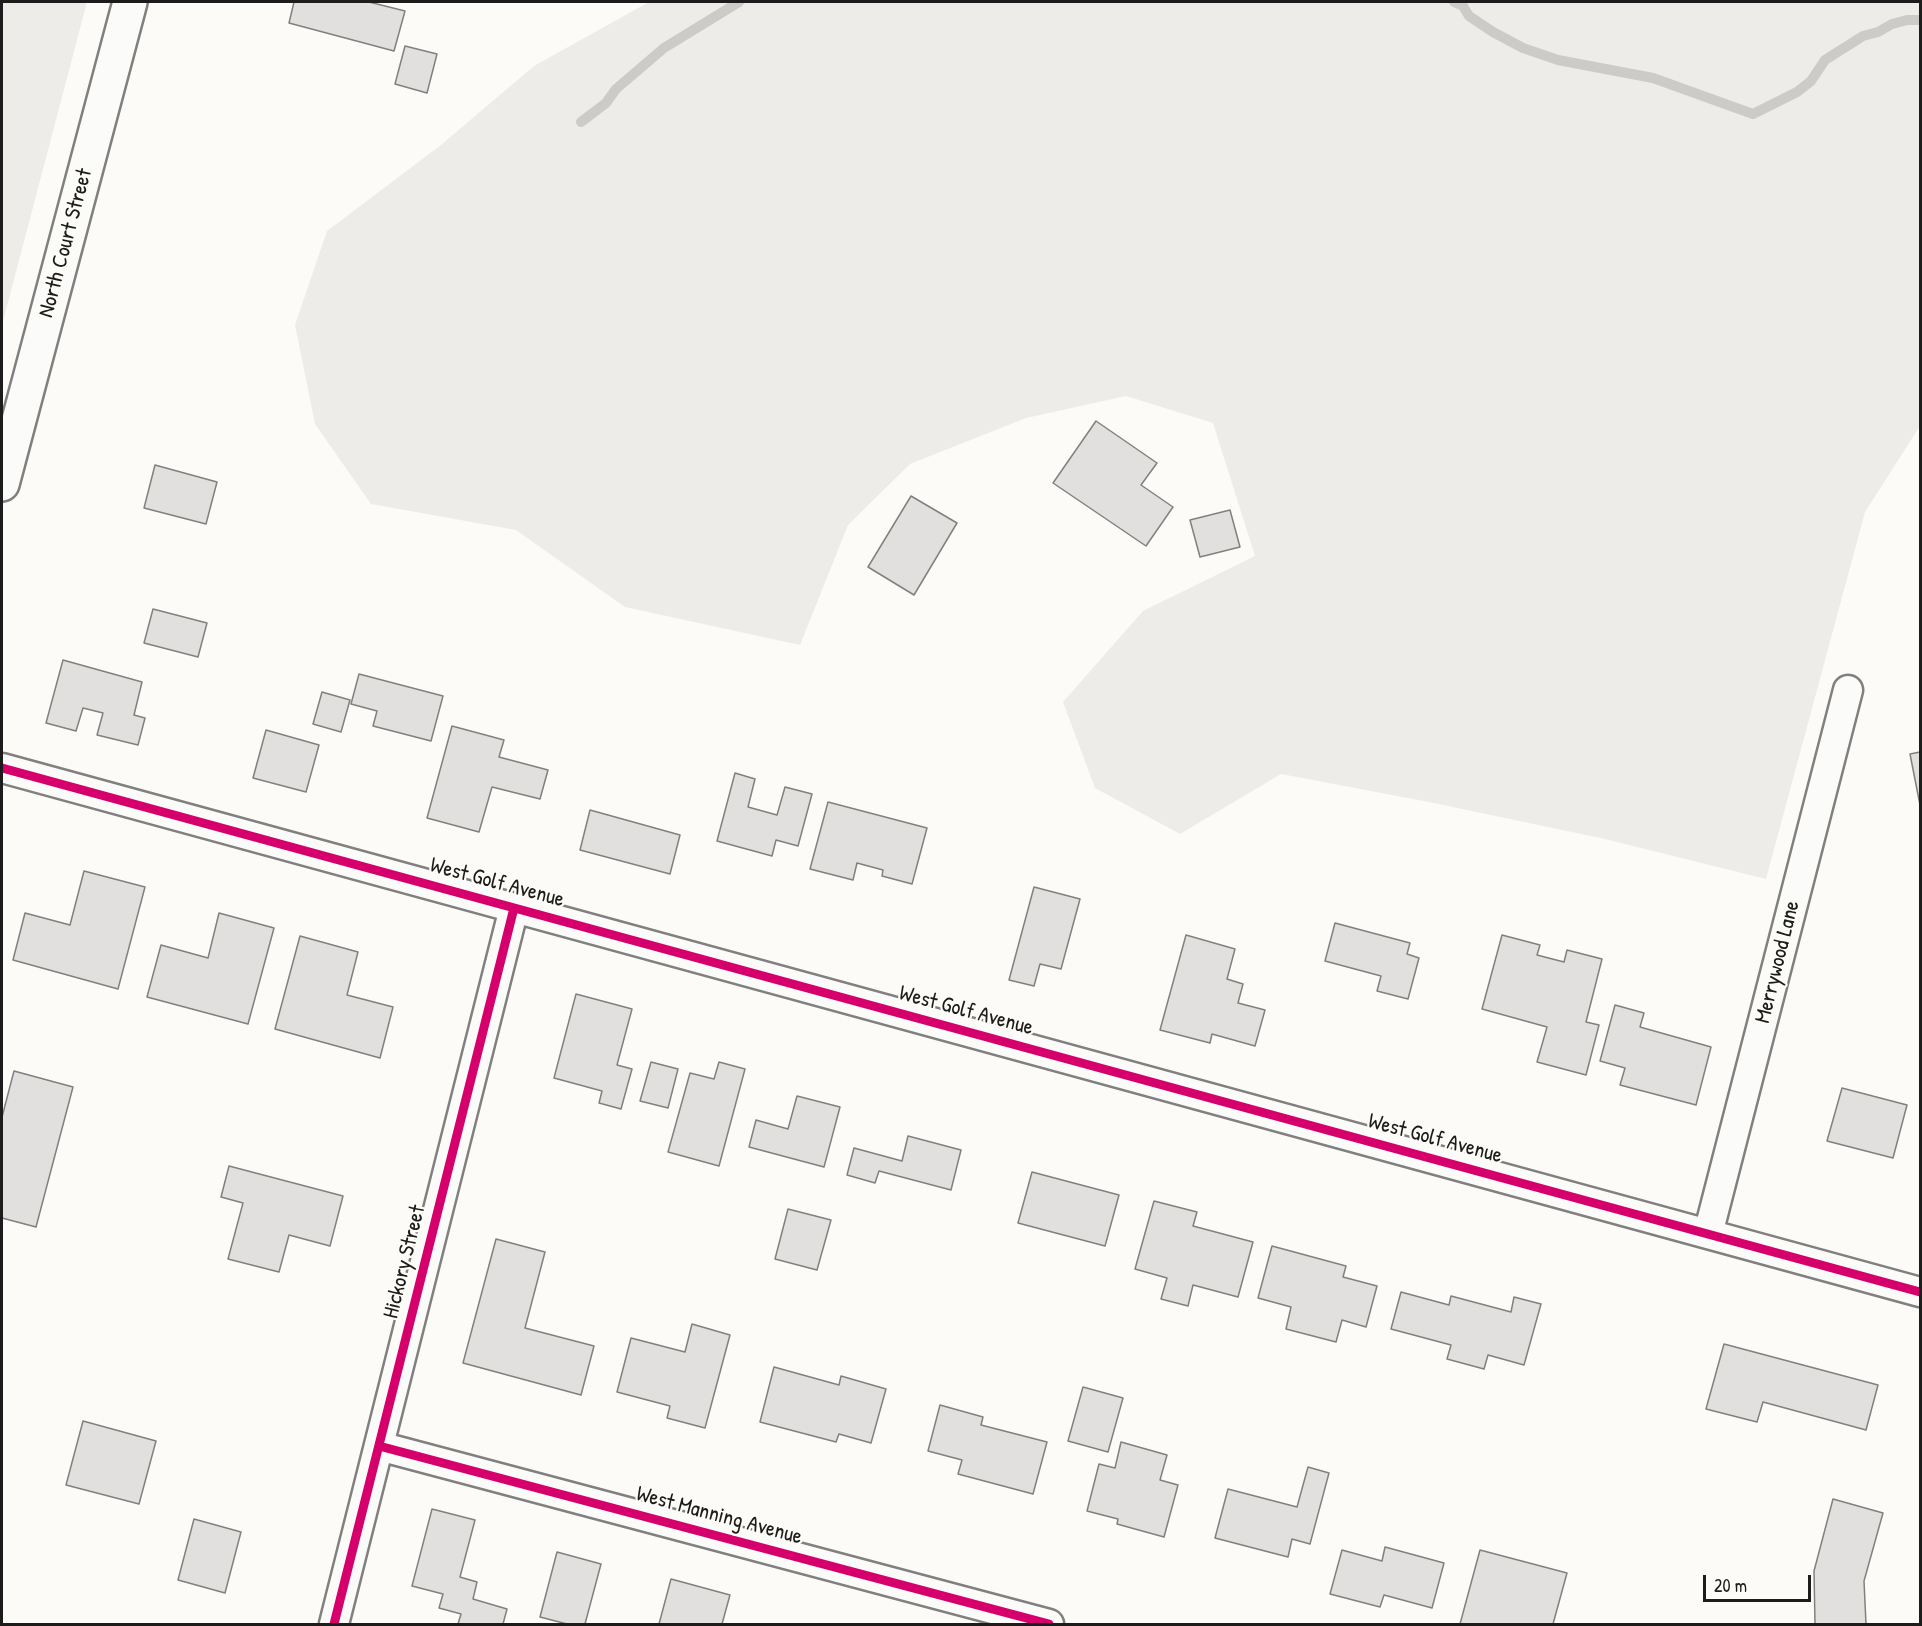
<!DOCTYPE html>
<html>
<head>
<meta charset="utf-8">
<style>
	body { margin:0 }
	#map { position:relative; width:1922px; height:1626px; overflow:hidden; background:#fcfbf8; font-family:"Patrick Hand",sans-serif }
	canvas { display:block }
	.frame { position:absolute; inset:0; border:3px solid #1c1c1c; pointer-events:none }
	.scale { position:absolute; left:1703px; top:1575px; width:108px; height:27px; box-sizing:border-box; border:3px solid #1c1c1c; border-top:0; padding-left:8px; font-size:18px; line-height:21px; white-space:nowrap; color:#1c1c1c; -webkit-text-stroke:4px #fdfcf7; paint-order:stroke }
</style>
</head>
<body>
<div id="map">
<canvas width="1922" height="1626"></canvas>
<div class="frame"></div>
<div class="scale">20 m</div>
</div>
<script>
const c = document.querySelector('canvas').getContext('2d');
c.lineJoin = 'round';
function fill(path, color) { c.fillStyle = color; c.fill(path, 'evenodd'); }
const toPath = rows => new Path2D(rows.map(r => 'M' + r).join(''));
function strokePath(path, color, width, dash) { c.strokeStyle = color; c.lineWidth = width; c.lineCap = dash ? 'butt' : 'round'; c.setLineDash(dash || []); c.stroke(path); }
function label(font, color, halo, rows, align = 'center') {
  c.font = font + ' "Patrick Hand",sans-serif'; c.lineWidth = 4.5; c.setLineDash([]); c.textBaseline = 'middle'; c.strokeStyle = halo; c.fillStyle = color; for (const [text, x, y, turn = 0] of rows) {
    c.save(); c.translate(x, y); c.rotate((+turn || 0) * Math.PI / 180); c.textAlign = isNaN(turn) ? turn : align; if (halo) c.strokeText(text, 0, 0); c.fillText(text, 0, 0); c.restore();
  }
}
const green = toPath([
	[2,2,87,2,2,325],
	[649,2,1920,2,1920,426,1865,512,1766,879,1605,839,1429,802,1281,774,1180,834,1095,788,1063,702,1143,611,1255,556,1213,423,1126,396,1026,418,910,464,848,525,800,645,625,607,516,530,371,504,315,424,295,325,327,231,441,145,534,66]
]);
const stream = toPath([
	[1454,2,1463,6,1469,16,1493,32,1523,48,1558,60,1653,78,1753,114,1797,92,1811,81,1825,60,1863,36,1878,32,1892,24,1907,20,1920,20],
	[581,122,606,103,616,89,664,48,739,2]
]);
const building = toPath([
	[294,2,369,2,405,11,394,51,289,23,294,2],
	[405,46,437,54,427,93,395,84,405,46],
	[1096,421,1157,463,1141,485,1173,507,1146,546,1053,483,1096,421],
	[155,465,217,482,206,524,144,508,155,465],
	[911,496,957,523,914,595,868,567,911,496],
	[1230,510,1240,547,1200,557,1190,520,1230,510],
	[153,609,207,623,198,657,144,643,153,609],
	[63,660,142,682,134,715,145,718,138,745,97,735,103,713,83,708,76,731,46,723,63,660],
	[359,674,443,696,431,741,373,726,377,711,351,704,359,674],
	[322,692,350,700,341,732,313,724,322,692],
	[452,726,504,740,499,757,548,770,540,799,492,787,479,832,427,818,452,726],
	[266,730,319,745,306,792,253,778,266,730],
	[1920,752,1920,805,1910,754,1920,752],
	[735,773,755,779,748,807,777,815,785,787,812,794,798,846,776,840,772,856,717,841,735,773],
	[828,802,927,828,912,884,882,876,883,870,857,863,853,880,810,869,828,802],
	[590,810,680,835,670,874,580,850,590,810],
	[84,871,145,887,118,989,13,960,25,913,70,925,84,871],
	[1034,887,1080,899,1061,969,1040,964,1034,986,1009,980,1034,887],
	[219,913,274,928,248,1024,147,997,161,945,208,958,219,913],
	[1335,923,1410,943,1407,954,1419,958,1408,999,1377,991,1381,976,1325,961,1335,923],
	[1186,935,1235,949,1227,979,1243,984,1238,1003,1265,1010,1255,1046,1212,1034,1210,1043,1160,1030,1186,935],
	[1502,935,1540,945,1537,955,1564,962,1567,950,1602,959,1586,1022,1599,1025,1586,1075,1537,1062,1547,1027,1482,1009,1502,935],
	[300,936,358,952,347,995,393,1007,380,1058,275,1029,300,936],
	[576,994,632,1009,617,1065,632,1069,621,1109,599,1103,602,1091,554,1078,576,994],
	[1615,1005,1644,1013,1640,1027,1711,1047,1696,1105,1620,1085,1625,1068,1600,1061,1615,1005],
	[651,1062,678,1069,668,1108,640,1101,651,1062],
	[719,1062,745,1069,719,1166,668,1152,690,1073,714,1079,719,1062],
	[14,1071,73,1087,36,1227,2,1218,2,1117,14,1071],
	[1842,1088,1907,1105,1893,1158,1827,1141,1842,1088],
	[797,1096,840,1107,824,1167,749,1147,756,1120,788,1129,797,1096],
	[908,1136,961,1150,951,1190,879,1171,875,1183,847,1175,854,1148,902,1161,908,1136],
	[229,1166,343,1196,330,1246,289,1235,279,1272,228,1259,243,1203,221,1197,229,1166],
	[1032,1172,1119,1195,1105,1246,1018,1223,1032,1172],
	[1154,1201,1197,1212,1193,1226,1253,1242,1238,1297,1193,1285,1188,1306,1161,1299,1167,1278,1135,1269,1154,1201],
	[788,1209,831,1220,817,1270,775,1259,788,1209],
	[496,1239,545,1252,525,1328,594,1346,581,1395,463,1363,496,1239],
	[1272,1246,1346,1266,1343,1277,1377,1286,1366,1327,1342,1320,1336,1342,1286,1329,1291,1307,1258,1298,1272,1246],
	[1401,1292,1449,1305,1451,1296,1511,1312,1514,1297,1541,1304,1524,1365,1488,1355,1484,1369,1447,1359,1451,1345,1391,1329,1401,1292],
	[692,1324,730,1335,705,1428,667,1418,670,1406,617,1392,631,1338,685,1352,692,1324],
	[1724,1344,1878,1385,1866,1430,1763,1402,1757,1422,1706,1409,1724,1344],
	[774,1367,839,1385,841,1376,886,1389,871,1443,839,1434,836,1442,760,1422,774,1367],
	[1083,1387,1123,1398,1108,1452,1068,1441,1083,1387],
	[940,1405,983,1417,981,1425,1047,1442,1033,1494,958,1474,962,1460,928,1451,940,1405],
	[83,1421,156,1441,139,1504,66,1485,83,1421],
	[1121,1442,1167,1455,1160,1480,1178,1485,1164,1537,1117,1524,1118,1519,1087,1511,1099,1464,1115,1468,1121,1442],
	[1308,1467,1329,1473,1310,1544,1292,1539,1288,1557,1215,1538,1228,1489,1297,1507,1308,1467],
	[1833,1499,1883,1513,1864,1581,1866,1624,1815,1624,1814,1571,1833,1499],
	[432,1509,475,1520,460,1577,477,1582,473,1599,507,1609,503,1624,458,1624,461,1614,439,1608,443,1594,412,1586,432,1509],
	[194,1519,241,1532,225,1593,178,1580,194,1519],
	[1385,1547,1444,1563,1432,1608,1384,1595,1380,1607,1330,1594,1342,1550,1382,1561,1385,1547],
	[1480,1550,1567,1573,1553,1624,1460,1624,1480,1550],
	[557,1552,601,1564,585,1624,567,1624,540,1617,557,1552],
	[671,1579,730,1595,722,1624,659,1624,671,1579]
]);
const street = toPath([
	[2,768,1920,1292],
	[1708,1234,1848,690],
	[379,1446,1049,1624],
	[334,1624,514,908]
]);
const secondary = toPath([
	[2,484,130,2]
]);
const cycleway = toPath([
	[2,768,1920,1292],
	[379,1446,1049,1624],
	[334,1624,514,908]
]);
const streetNames = [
	["North Court Street",66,243,-75],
	["West Golf Avenue",497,883,15],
	["Merrywood Lane",1778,962,-76],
	["West Golf Avenue",966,1011,15],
	["West Golf Avenue",1435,1139,15],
	["Hickory Street",405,1262,-76],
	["West Manning Avenue",719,1516,15]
];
fill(green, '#edece8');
strokePath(stream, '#cccbc7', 10);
fill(building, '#e1e0de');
strokePath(building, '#81807f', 1.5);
strokePath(street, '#81807f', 33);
strokePath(secondary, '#81807f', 38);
strokePath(street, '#fbfbf9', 28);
strokePath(secondary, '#fbfbf9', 33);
strokePath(cycleway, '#d6006c', 9);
label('22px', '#1c1c1c', '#fdfcf7', streetNames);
</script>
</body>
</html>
